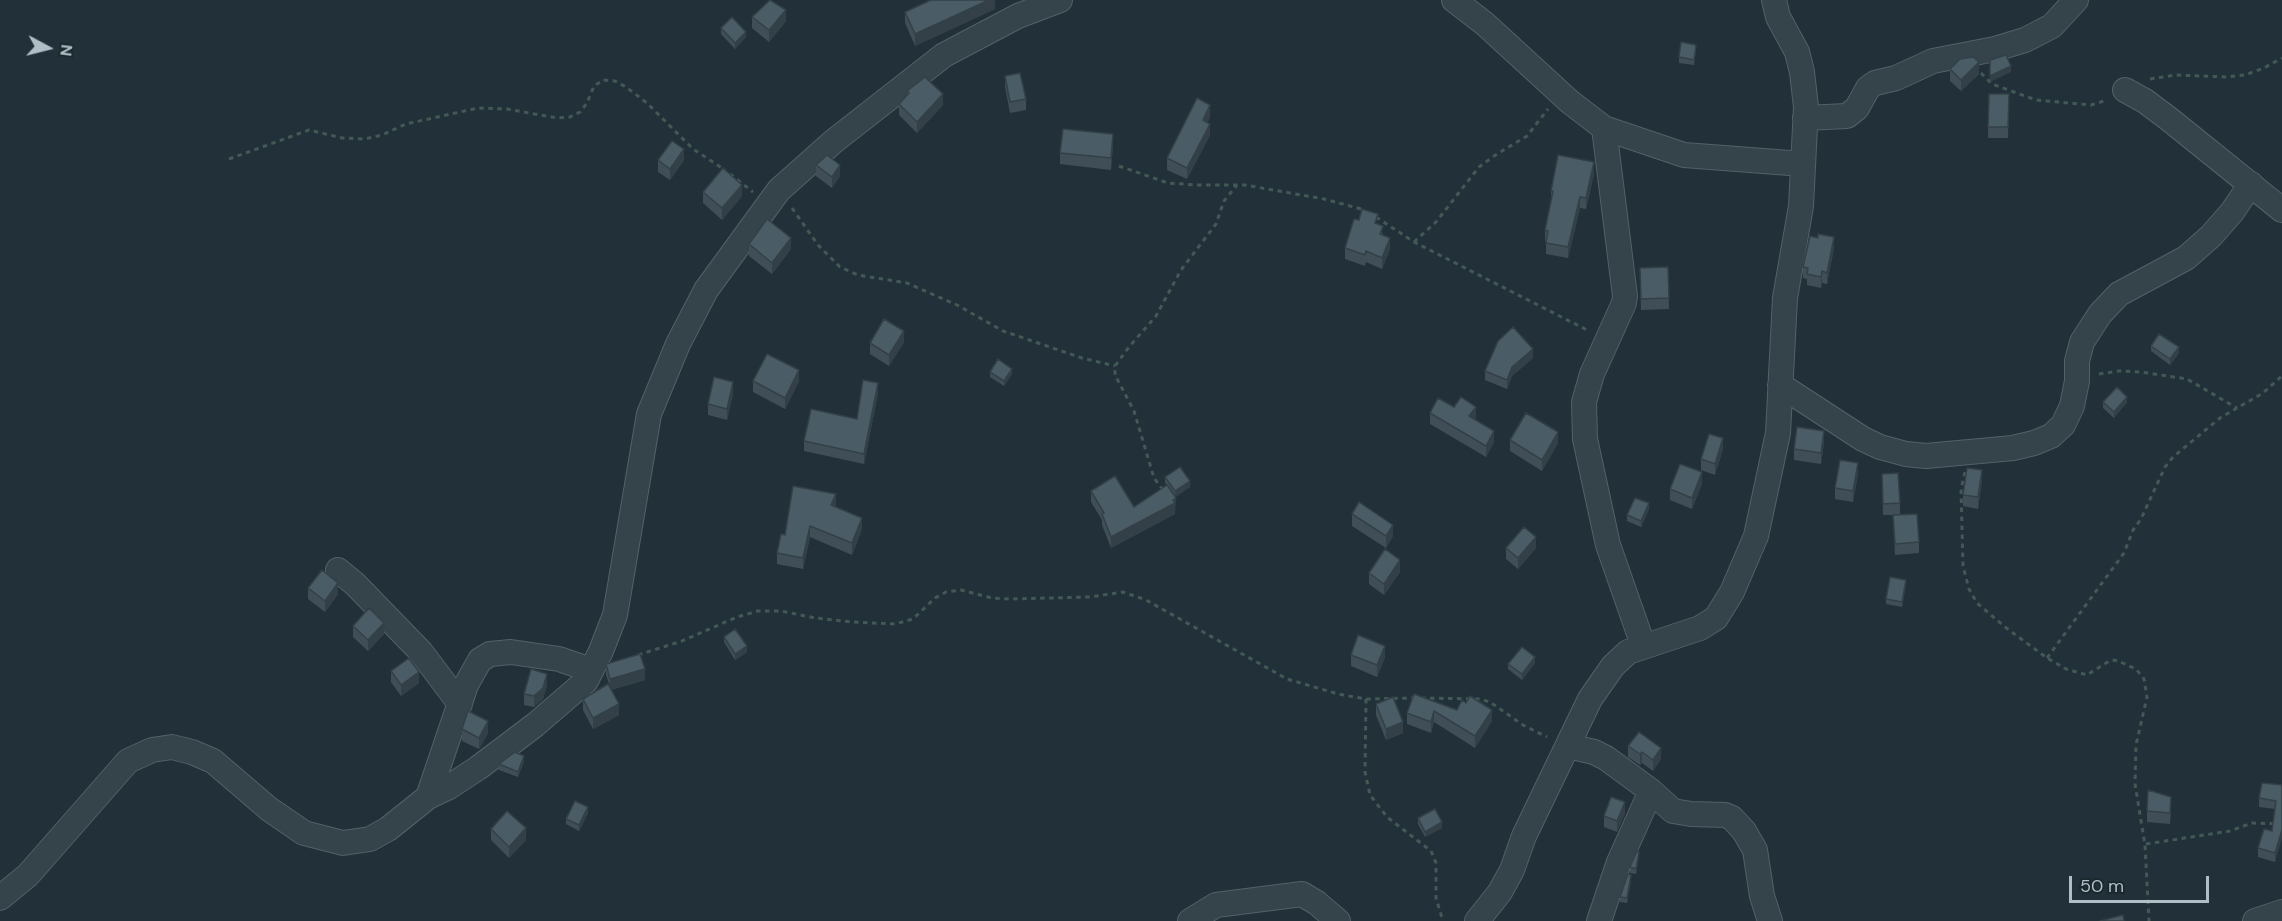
<!DOCTYPE html>
<html>
<head>
<meta charset="utf-8">
<style>
	body { margin:0 }
	#map { position:relative; width:2282px; height:921px; overflow:hidden; background:#223139; font-family:"DM Sans",sans-serif }
	canvas { display:block }
	.north { position:absolute; left:18px; top:18px; width:60px; height:60px; -webkit-text-stroke:4px #1b282e; paint-order:stroke; rotate:97deg; font-size:16px; font-weight:700; line-height:24px; text-align:center; color:#b0bec6 }
	.north::after { content:''; display:block; margin:auto; width:21px; height:27px; background:#b0bec6; clip-path:polygon(50% 0,100% 100%,50% 72%,0 100%) }
	.scale { position:absolute; left:2069px; top:876px; width:140px; height:27px; box-sizing:border-box; border:3px solid #b0bec6; border-top:0; padding-left:8px; font-size:18px; line-height:21px; white-space:nowrap; color:#b0bec6; -webkit-text-stroke:4px #1b282e; paint-order:stroke }
</style>
</head>
<body>
<div id="map">
<canvas width="2282" height="921"></canvas>
<div class="north">N</div>
<div class="scale">50 m</div>
</div>
<script>
const c = document.querySelector('canvas').getContext('2d');
c.lineJoin = 'round';
const toPath = rows => new Path2D(rows.map(r => 'M' + r).join(''));
function strokePath(path, color, width, dash) { c.strokeStyle = color; c.lineWidth = width; c.lineCap = dash ? 'butt' : 'round'; c.setLineDash(dash || []); c.stroke(path); }
function fill(path, color) { c.fillStyle = color; c.fill(path, 'evenodd'); }
const path = toPath([
	[1981,73,1992,84,2036,100,2091,105,2107,100],
	[2150,79,2176,75,2227,77,2245,75,2264,68,2282,58],
	[229,159,309,130,342,138,365,139,382,135,406,124,478,108,507,109,557,118,570,117,580,112,587,103,594,86,603,80,615,81,626,87,647,103,693,149,725,170],
	[1119,166,1168,183,1196,185,1245,185,1324,199,1365,210],
	[730,174,753,192],
	[792,208,818,245,840,267,858,275,907,283,957,305,1003,331,1082,358,1115,366],
	[1376,217,1414,242,1589,331],
	[1414,242,1436,222,1479,167,1497,154,1527,136,1548,109],
	[2099,374,2119,371,2141,372,2187,379,2237,408],
	[1965,472,1961,489,1963,566,1969,589,1977,603,2005,627,2047,658,2066,669,2087,675,2106,663,2112,660,2118,661,2136,669,2144,679,2147,697,2136,745,2135,784,2145,845,2149,921],
	[1163,490,1154,478,1134,411,1115,375,1115,366,1129,347,1156,316,1181,270,1216,224,1224,201,1237,185],
	[638,655,682,641,737,617,758,611,781,611,815,618,852,622,895,624,913,619,935,598,946,592,961,590,992,598,1009,599,1090,597,1123,592,1146,600,1287,679,1338,694,1366,699,1414,698],
	[2047,658,2124,553,2133,530,2141,519,2165,467,2173,457,2220,418,2263,393,2282,376],
	[1421,698,1480,699,1490,702,1523,725,1547,737],
	[1366,699,1365,772,1370,795,1387,817,1431,851,1436,863,1436,898,1443,921],
	[2146,844,2230,831,2252,823,2282,824]
]);
const minor = toPath([
	[1454,0,1485,24,1570,102,1604,128,1684,155,1803,164],
	[2125,90,2145,101,2169,119,2282,210],
	[1805,118,1847,116,1857,108,1868,88,1875,83,1896,78,1933,61,1995,49,2025,40,2052,26,2076,0],
	[1604,128,1625,296,1624,303,1592,374,1584,402,1585,439,1608,545,1643,645],
	[1780,385,1863,439,1880,447,1906,454,1926,456,2013,448,2034,443,2051,436,2063,425,2072,406,2077,381,2077,361,2082,342,2100,314,2119,294,2186,258,2211,236,2232,212,2251,184],
	[338,570,355,584,421,652,460,704],
	[1568,746,1594,752,1606,758,1651,791,1673,811,1691,814,1725,815,1732,818,1744,831,1755,850,1762,896,1770,921],
	[428,797,466,685,480,660,490,654,511,652,559,659,591,670],
	[0,898,28,875,128,761,152,750,172,747,192,752,213,761,269,809,304,833,343,843,370,839,388,829,428,797,449,787,478,768,535,725,586,681,601,651,615,615,649,414,678,344,706,290,768,205,779,190,834,141,944,55,1018,16,1060,0],
	[1190,921,1216,905,1302,894,1317,903,1338,921],
	[1477,921,1500,892,1512,870,1524,836,1590,699,1613,666,1628,652,1700,628,1716,618,1732,592,1756,536,1778,433,1785,298,1801,206,1806,107,1802,72,1797,52,1778,17,1774,0],
	[1599,921,1619,862,1651,791],
	[2255,921,2282,912]
]);
const wall = toPath([
	[995,0,995,9,915,46,905,23,905,12],
	[752,17,786,21,769,42,752,28],
	[721,28,746,37,735,49,721,34],
	[1696,50,1694,65,1679,63,1679,57],
	[1950,69,1979,74,1961,91,1950,81],
	[1005,76,1026,99,1026,110,1010,113,1005,87],
	[907,91,943,105,917,133,899,115,899,104,907,95],
	[1989,94,2009,94,2008,138,1988,138],
	[1210,117,1207,123,1210,135,1187,179,1167,170,1167,158],
	[1113,145,1111,170,1060,164,1060,153],
	[658,160,684,160,670,180,658,172],
	[816,165,840,176,832,188,816,176],
	[1594,174,1586,209,1580,208,1568,258,1546,254,1546,241,1545,241,1545,230,1551,201,1551,191],
	[703,192,742,196,722,220,703,203],
	[1378,224,1390,249,1382,269,1366,262,1365,266,1345,259,1345,248],
	[749,244,791,249,772,274,749,256],
	[1834,248,1827,284,1822,283,1821,288,1807,285,1807,279,1803,278,1803,267],
	[1668,267,1669,309,1641,310,1640,268],
	[904,342,889,366,870,354,870,343],
	[2151,346,2179,353,2170,365,2151,351],
	[1533,358,1512,376,1507,389,1485,380,1485,371],
	[990,372,1012,374,1004,386,990,377],
	[753,381,799,381,785,409,753,392],
	[733,393,727,420,708,415,708,404],
	[878,393,864,464,804,451,804,441,857,419],
	[2103,402,2127,402,2114,418,2103,408],
	[1454,407,1476,419,1475,420,1494,442,1486,457,1430,424,1430,413],
	[1510,440,1558,443,1542,471,1510,451],
	[1824,442,1821,464,1794,460,1794,449],
	[1723,449,1715,475,1701,470,1701,459],
	[1858,474,1853,502,1835,499,1835,488],
	[1882,474,1900,503,1900,515,1883,515],
	[1165,477,1190,487,1175,497,1175,514,1111,548,1102,525,1102,520,1091,502,1091,491,1134,507,1167,485,1165,483],
	[1982,481,1978,509,1963,506,1963,495],
	[1702,484,1692,509,1670,500,1670,489],
	[836,505,835,506,862,529,852,555,810,537,803,569,777,564,777,553,785,535],
	[1649,509,1641,527,1627,521,1627,515],
	[1352,514,1393,536,1386,548,1352,526],
	[1893,515,1919,542,1919,553,1895,555],
	[1506,548,1536,548,1518,569,1506,559],
	[1400,572,1384,595,1369,584,1369,573],
	[1906,585,1902,607,1886,604,1886,599],
	[308,588,338,594,325,612,308,599],
	[353,626,384,634,368,651,353,637],
	[724,637,747,652,735,660,724,642],
	[1351,655,1385,657,1377,677,1351,666],
	[1535,663,1522,680,1508,669,1508,664],
	[606,664,645,680,611,690,619,715,593,729,583,710,583,699,610,686,606,675],
	[391,671,419,683,401,696,391,682],
	[547,685,543,699,534,707,524,705,524,694],
	[1376,704,1403,733,1386,740,1376,715],
	[1457,710,1492,721,1475,748,1434,722,1431,733,1407,724,1407,713],
	[462,729,488,733,479,749,462,741],
	[1628,746,1661,759,1653,771,1642,763,1640,765,1628,757],
	[524,761,518,777,499,770,499,764],
	[2282,785,2275,862,2258,857,2258,848,2272,831,2275,809,2259,807,2259,798],
	[2171,808,2170,824,2147,822,2147,811],
	[588,813,579,831,566,824,566,819],
	[1625,813,1617,832,1604,827,1604,816],
	[1418,818,1442,828,1425,837,1418,824],
	[491,829,526,840,509,858,491,840],
	[1639,857,1636,874,1630,873,1630,867],
	[1631,880,1627,903,1620,902,1620,897]
]);
const shadedWall = toPath([
	[989,0,995,0,995,9,915,46,915,34],
	[786,10,786,21,769,42,769,30],
	[746,32,746,37,735,49,735,43],
	[1979,62,1979,74,1961,91,1961,80],
	[2011,66,2011,72,1990,82,1990,76],
	[943,94,943,105,917,133,917,122],
	[1210,105,1210,117,1203,131,1203,120],
	[1210,124,1210,135,1187,179,1187,168],
	[1113,134,1113,145,1111,170,1111,158],
	[684,149,684,160,670,180,670,169],
	[1594,162,1594,174,1586,209,1586,198],
	[840,165,840,176,832,188,832,177],
	[742,185,742,196,722,220,722,208],
	[1580,197,1580,208,1568,258,1568,247],
	[1834,237,1834,248,1827,284,1827,273],
	[791,238,791,249,772,274,772,263],
	[1390,238,1390,249,1382,269,1382,258],
	[1822,271,1822,283,1821,288,1821,277],
	[904,331,904,342,889,366,889,355],
	[2179,347,2179,353,2170,365,2170,359],
	[1533,349,1533,358,1512,376,1507,389,1507,380,1512,367],
	[1012,369,1012,374,1004,386,1004,381],
	[799,370,799,381,785,409,785,398],
	[733,382,733,393,727,420,727,409],
	[878,383,878,393,864,464,864,454],
	[2127,397,2127,402,2114,418,2114,412],
	[1476,407,1476,419,1469,428,1469,416],
	[1494,431,1494,442,1486,457,1486,446],
	[1824,431,1824,442,1821,464,1821,453],
	[1558,432,1558,443,1542,471,1542,460],
	[1723,438,1723,449,1715,475,1715,464],
	[1858,463,1858,474,1853,502,1853,491],
	[1982,470,1982,481,1978,509,1978,497],
	[1702,472,1702,484,1692,509,1692,498],
	[1190,481,1190,487,1175,497,1175,491],
	[836,494,836,505,831,516,831,505],
	[1176,498,1175,514,1111,548,1111,537],
	[1649,503,1649,509,1641,527,1641,521],
	[862,518,862,529,852,555,852,543],
	[1393,525,1393,536,1386,548,1386,536],
	[810,526,810,537,803,569,803,558],
	[1536,537,1536,548,1518,569,1518,558],
	[1400,560,1400,572,1384,595,1384,584],
	[1906,580,1906,585,1902,607,1902,602],
	[338,583,338,594,325,612,325,601],
	[384,623,384,634,368,651,368,640],
	[747,646,747,652,735,660,735,654],
	[1385,646,1385,657,1377,677,1377,665],
	[1535,657,1535,663,1522,680,1522,674],
	[645,669,645,680,610,690,610,679],
	[419,672,419,683,401,696,401,685],
	[547,674,547,685,543,699,534,707,534,696],
	[619,704,619,715,593,729,593,718],
	[1492,710,1492,721,1475,748,1475,736],
	[1434,711,1434,722,1431,733,1431,722],
	[488,721,488,733,479,749,479,738],
	[1403,722,1403,733,1386,740,1386,729],
	[1661,748,1661,759,1653,771,1653,760],
	[1642,752,1642,763,1640,765,1640,754],
	[524,756,524,761,518,777,518,772],
	[1625,802,1625,813,1617,832,1617,821],
	[588,807,588,813,579,831,579,825],
	[1442,822,1442,828,1425,837,1425,832],
	[526,828,526,840,509,858,509,847],
	[2282,830,2282,838,2275,862,2275,853],
	[1639,852,1639,857,1636,874,1636,869],
	[1631,875,1631,880,1627,903,1627,898]
]);
const building = toPath([
	[770,0,786,10,769,30,752,17,770,0],
	[931,0,989,0,915,34,905,12,931,0],
	[732,17,746,32,735,43,721,28,732,17],
	[1681,42,1696,45,1694,60,1679,57,1681,42],
	[2006,55,2011,66,1990,76,1990,60,2006,55],
	[1973,57,1979,62,1961,80,1950,69,1960,59,1973,57],
	[1020,73,1026,99,1010,102,1005,76,1020,73],
	[925,77,943,94,917,122,899,104,909,93,907,91,925,77],
	[1989,94,2009,94,2008,127,1988,127,1989,94],
	[1197,98,1210,105,1203,120,1210,124,1187,168,1167,158,1197,98],
	[1063,129,1113,134,1111,158,1060,153,1063,129],
	[672,141,684,149,670,169,658,160,672,141],
	[827,155,840,165,832,177,816,165,827,155],
	[1558,155,1594,162,1586,198,1580,197,1568,247,1546,243,1548,231,1545,230,1553,191,1551,191,1558,155],
	[723,168,742,185,722,208,703,192,723,168],
	[1362,209,1378,214,1375,223,1383,226,1380,234,1390,238,1382,258,1366,251,1365,255,1345,248,1354,219,1359,220,1362,209],
	[767,219,791,238,772,263,749,244,767,219],
	[1818,234,1834,237,1827,273,1822,271,1821,277,1807,274,1808,268,1803,267,1810,236,1818,238,1818,234],
	[1668,267,1669,298,1641,299,1640,268,1668,267],
	[884,319,904,331,889,355,870,343,884,319],
	[1513,327,1533,349,1512,367,1507,380,1485,371,1498,341,1513,327],
	[2159,334,2179,347,2170,359,2151,346,2159,334],
	[767,354,799,370,785,398,753,381,767,354],
	[998,359,1012,369,1004,381,990,372,998,359],
	[714,377,733,382,727,409,708,404,714,377],
	[863,380,878,383,864,454,804,441,811,409,857,419,863,380],
	[2117,387,2127,397,2114,412,2103,402,2117,387],
	[1461,397,1476,407,1469,416,1494,431,1486,446,1430,413,1438,398,1454,407,1461,397],
	[1526,413,1558,432,1542,460,1510,440,1526,413],
	[1797,427,1824,431,1821,453,1794,449,1797,427],
	[1709,434,1723,438,1715,464,1701,459,1709,434],
	[1840,460,1858,463,1853,491,1835,488,1840,460],
	[1680,464,1702,472,1692,498,1670,489,1680,464],
	[1180,467,1190,481,1175,491,1165,477,1180,467],
	[1967,468,1982,470,1978,497,1963,495,1967,468],
	[1898,473,1900,503,1883,504,1882,474,1898,473],
	[1115,476,1134,507,1167,485,1176,498,1173,500,1175,503,1111,537,1102,514,1104,513,1091,491,1115,476],
	[793,486,836,494,831,505,862,518,852,543,810,526,803,558,777,553,781,534,785,535,793,486],
	[1635,498,1649,503,1641,521,1627,515,1635,498],
	[1359,502,1393,525,1386,536,1352,514,1359,502],
	[1917,514,1919,542,1895,544,1893,515,1917,514],
	[1524,527,1536,537,1518,558,1506,548,1524,527],
	[1385,549,1400,560,1384,584,1369,573,1385,549],
	[322,570,338,583,325,601,308,588,322,570],
	[1890,577,1906,580,1902,602,1886,599,1890,577],
	[369,608,384,623,368,640,353,626,369,608],
	[735,629,747,646,735,654,724,637,735,629],
	[1358,635,1385,646,1377,665,1351,655,1358,635],
	[1522,647,1535,657,1522,674,1508,664,1522,647],
	[640,654,645,669,610,679,606,664,640,654],
	[409,658,419,672,401,685,391,671,409,658],
	[531,669,547,674,543,688,534,696,524,694,531,669],
	[608,684,619,704,593,718,583,699,608,684],
	[1414,694,1457,710,1462,700,1466,703,1470,696,1492,710,1475,736,1434,711,1431,722,1407,713,1414,694],
	[1393,697,1403,722,1386,729,1376,704,1393,697],
	[468,711,488,721,479,738,462,729,468,711],
	[1639,732,1661,748,1653,760,1642,752,1640,754,1628,746,1639,732],
	[515,752,524,756,518,772,499,764,515,752],
	[2262,783,2282,785,2282,830,2275,853,2258,848,2264,829,2272,831,2276,801,2259,798,2262,783],
	[2148,790,2171,797,2170,813,2147,811,2148,790],
	[1611,797,1625,802,1617,821,1604,816,1611,797],
	[575,801,588,807,579,825,566,819,575,801],
	[1435,809,1442,822,1425,832,1418,818,1435,809],
	[507,811,526,828,509,847,491,829,507,811],
	[1637,851,1639,852,1636,869,1630,867,1637,851],
	[1628,874,1631,875,1627,898,1620,897,1628,874],
	[2123,915,2124,921,2100,921,2123,915]
]);
strokePath(minor, '#536168', 26);
strokePath(path, '#435956', 3, [4.5, 4.5]);
strokePath(minor, '#35434a', 24);
fill(wall, '#404f57');
fill(shadedWall, '#344047');
fill(building, '#4a5c65');
strokePath(building, '#344047', 1.5);
</script>
</body>
</html>
